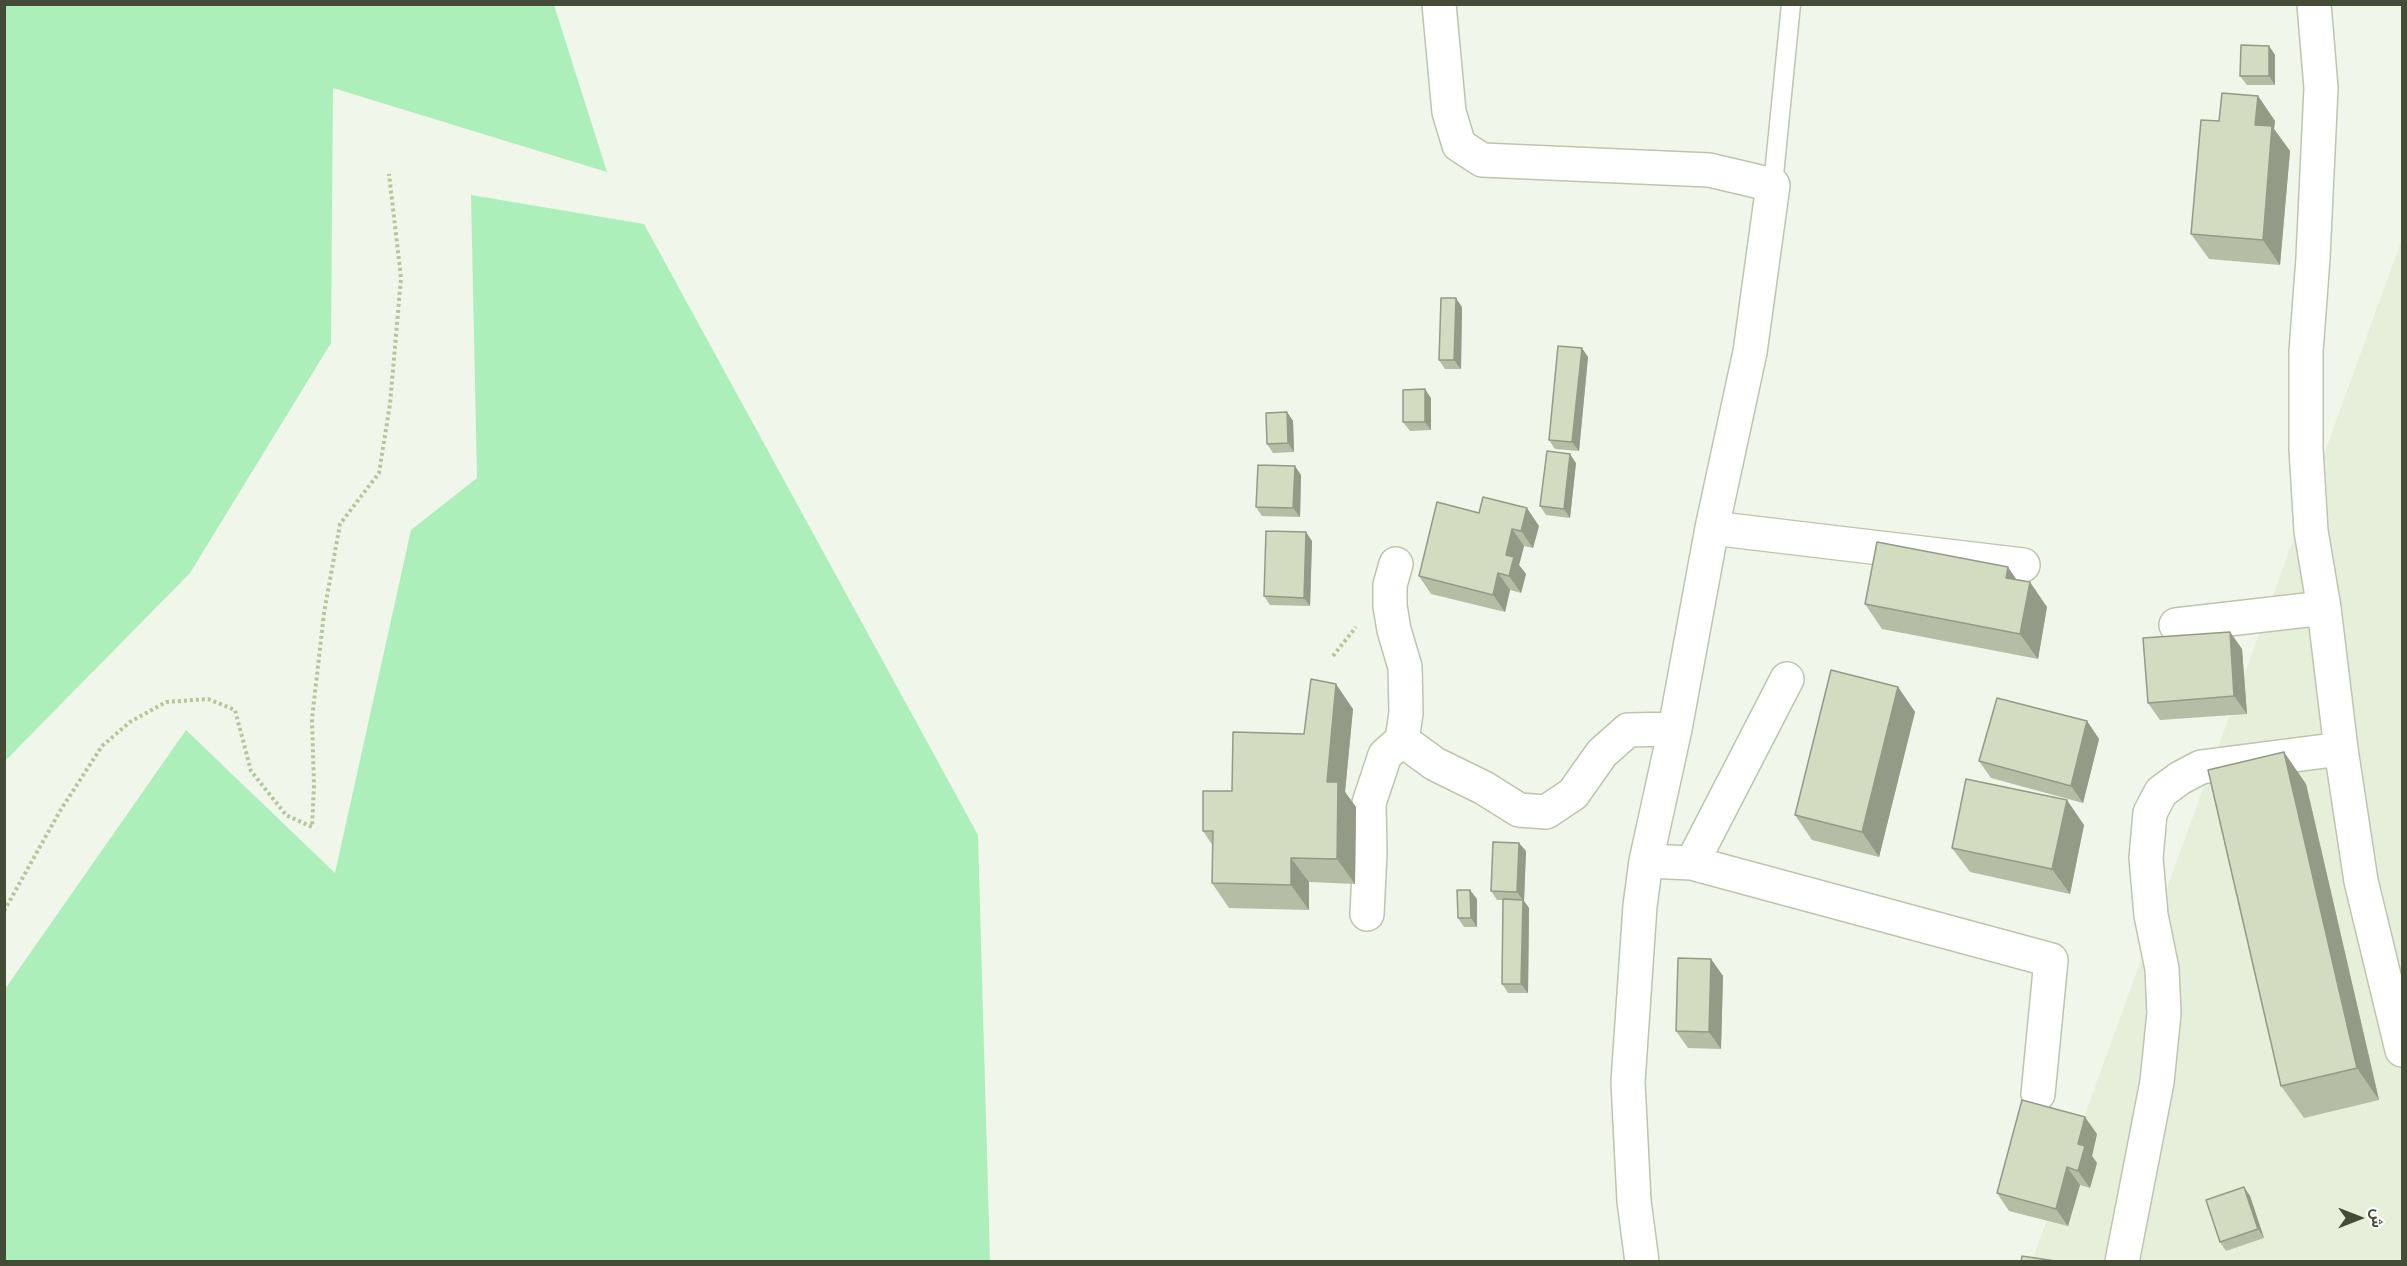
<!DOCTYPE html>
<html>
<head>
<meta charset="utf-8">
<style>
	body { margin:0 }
	#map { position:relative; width:2407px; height:1266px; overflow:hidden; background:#f0f6e9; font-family:"Source Sans 3",Vazirmatn,sans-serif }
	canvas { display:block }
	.frame { position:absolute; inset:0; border:6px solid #444b36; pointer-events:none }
	.north { position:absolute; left:2329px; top:1188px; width:60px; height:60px; -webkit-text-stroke:4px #fff; paint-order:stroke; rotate:90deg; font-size:16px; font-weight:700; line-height:24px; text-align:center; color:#444b36 }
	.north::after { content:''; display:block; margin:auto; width:21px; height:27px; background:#444b36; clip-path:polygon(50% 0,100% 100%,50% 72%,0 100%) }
</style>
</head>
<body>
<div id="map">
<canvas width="2407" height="1266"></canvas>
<div class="frame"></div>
<div class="north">ش</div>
</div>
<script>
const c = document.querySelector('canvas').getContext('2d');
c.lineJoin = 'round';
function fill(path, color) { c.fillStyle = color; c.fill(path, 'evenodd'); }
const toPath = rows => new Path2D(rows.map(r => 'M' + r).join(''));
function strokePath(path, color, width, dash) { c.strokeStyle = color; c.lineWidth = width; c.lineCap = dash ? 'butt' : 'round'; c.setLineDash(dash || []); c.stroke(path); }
const residential = toPath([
	[2402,239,2402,1261,2032,1261]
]);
const green = toPath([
	[5,4,554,5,607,172,333,88,331,343,190,573,5,761],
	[471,195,644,224,978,835,990,1261,5,1261,5,989,186,730,335,873,411,530,477,478]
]);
const path = toPath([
	[1333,656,1356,627],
	[4,911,60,811,102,746,130,722,166,702,208,699,235,710,251,771,286,815,312,827,314,786,312,719,324,613,340,524,379,473,390,404,401,278,389,174]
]);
const service = toPath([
	[1773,185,1791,4]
]);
const minor = toPath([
	[1439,4,1449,112,1459,145,1482,160,1709,170,1773,185,1750,352,1712,528,1675,729,1646,861,1640,906,1628,1082,1634,1201,1642,1262],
	[2314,4,2321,88,2313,258,2306,352,2306,449,2311,531,2324,608,2341,749,2361,881,2402,1050],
	[1712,528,2023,565],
	[1396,564,1390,585,1390,606,1394,630,1405,667,1406,713,1402,740,1435,764,1484,788,1519,810,1546,812,1573,794,1602,753,1628,730,1675,729],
	[2176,625,2324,608],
	[1646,861,1692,863,2051,960,2038,1094],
	[1692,863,1787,679],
	[1367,914,1370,853,1369,803,1385,755,1402,740],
	[2122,1262,2157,1082,2164,1013,2162,969,2151,915,2146,858,2150,813,2161,792,2180,778,2201,767,2341,749]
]);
const wall = toPath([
	[2269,46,2275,55,2275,85,2247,85,2240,76],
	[2258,96,2275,121,2274,129,2290,151,2280,265,2209,259,2191,234,2219,121],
	[1462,307,1461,369,1445,369,1439,360],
	[1588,357,1579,451,1555,449,1549,440],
	[1431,398,1431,430,1410,431,1403,422],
	[1287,412,1293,421,1294,452,1273,453,1267,444],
	[1576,463,1570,518,1546,515,1540,506],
	[1301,475,1300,517,1262,516,1256,507],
	[1479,513,1539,526,1533,548,1524,546,1519,565,1526,574,1521,593,1510,590,1505,612,1431,594,1419,576],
	[1312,541,1310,606,1270,605,1264,596],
	[2016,580,2047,607,2038,659,1882,629,1865,604],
	[2230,632,2242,649,2247,714,2160,720,2148,703],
	[1898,687,1915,712,1879,857,1812,840,1795,815],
	[1353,709,1345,792,1356,807,1355,884,1309,882,1309,910,1229,908,1212,883,1213,846,1203,831,1232,791,1304,734],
	[2087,721,2099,739,2083,803,1991,778,1979,761],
	[2306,784,2379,1100,2304,1118,2281,1086],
	[2084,825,2070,894,1970,872,1952,848],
	[1526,851,1524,901,1529,908,1528,993,1508,993,1502,984,1503,900,1497,900,1491,891],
	[1477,899,1477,927,1464,927,1458,918],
	[1711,959,1723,976,1721,1049,1688,1048,1676,1031],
	[2097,1134,2092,1156,2097,1163,2090,1188,2080,1185,2068,1226,2009,1211,1997,1193],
	[2244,1187,2250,1196,2264,1238,2226,1251,2220,1242]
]);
const shadedWall = toPath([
	[2269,46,2275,55,2275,85,2269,76],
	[2258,96,2275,121,2274,129,2290,151,2280,265,2263,240,2255,125],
	[1456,298,1462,307,1461,369,1454,360],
	[1582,348,1588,357,1579,451,1572,442],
	[1425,389,1431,398,1431,430,1425,422],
	[1287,412,1293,421,1294,452,1288,443],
	[1570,454,1576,463,1570,518,1564,509],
	[1295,466,1301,475,1300,517,1293,508],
	[1527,508,1539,526,1533,548,1521,531],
	[1512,529,1524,546,1519,565,1526,574,1521,593,1509,576,1506,555],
	[1306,532,1312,541,1310,606,1304,598],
	[2008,567,2025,592,2006,578],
	[1498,573,1510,590,1505,612,1493,595],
	[2030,582,2047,607,2038,659,2020,634],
	[2230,632,2242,649,2247,714,2234,696],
	[1336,684,1353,709,1345,792,1356,807,1355,884,1337,859,1327,782],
	[1898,687,1915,712,1879,857,1862,832],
	[2087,721,2099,739,2083,803,2071,786],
	[2284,752,2306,784,2379,1100,2357,1068],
	[2067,800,2084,825,2070,894,2052,869],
	[1519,843,1526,851,1524,901,1529,908,1528,993,1521,984,1523,900,1517,892],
	[1291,858,1309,882,1309,910,1291,885],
	[1470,890,1477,899,1477,927,1471,918],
	[1711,959,1723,976,1721,1049,1709,1032],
	[2085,1117,2097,1134,2092,1156,2097,1163,2090,1188,2078,1171,2078,1144],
	[2067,1167,2080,1185,2068,1226,2056,1209],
	[2244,1187,2250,1196,2264,1238,2258,1229]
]);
const building = toPath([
	[2241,45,2269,46,2269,76,2240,76,2241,45],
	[2222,93,2258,96,2255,125,2272,126,2263,240,2191,234,2201,120,2219,121,2222,93],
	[1441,298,1456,298,1454,360,1439,360,1441,298],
	[1558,346,1582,348,1572,442,1549,440,1558,346],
	[1425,389,1425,422,1403,422,1403,390,1425,389],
	[1287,412,1288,443,1267,444,1266,413,1287,412],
	[1547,451,1570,454,1564,509,1540,506,1547,451],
	[1258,465,1295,466,1293,508,1256,507,1258,465],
	[1483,497,1527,508,1521,531,1512,529,1506,555,1514,557,1509,576,1498,573,1493,595,1419,576,1437,502,1479,513,1483,497],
	[1266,531,1306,532,1304,598,1264,596,1266,531],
	[1877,542,2008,567,2006,578,2030,582,2020,634,1865,604,1877,542],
	[2230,632,2234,696,2148,703,2143,638,2230,632],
	[1831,670,1898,687,1862,832,1795,815,1831,670],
	[1311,679,1336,684,1327,782,1338,782,1337,859,1291,858,1291,885,1212,883,1213,831,1203,831,1203,791,1232,791,1233,732,1304,734,1311,679],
	[1997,698,2087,721,2071,786,1979,761,1997,698],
	[2284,752,2357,1068,2281,1086,2208,770,2284,752],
	[1966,779,2067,800,2052,869,1952,848,1966,779],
	[1493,842,1519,843,1517,892,1491,891,1493,842],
	[1457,890,1470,890,1471,918,1458,918,1457,890],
	[1503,899,1523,900,1521,984,1502,984,1503,899],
	[1678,958,1711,959,1709,1032,1676,1031,1678,958],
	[2022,1100,2085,1117,2078,1144,2085,1146,2078,1171,2067,1167,2056,1209,1997,1193,2022,1100],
	[2244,1187,2258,1229,2220,1242,2206,1200,2244,1187],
	[2022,1256,2062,1262,2021,1262,2022,1256]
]);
fill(residential, '#e6efda');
fill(green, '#adefba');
strokePath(service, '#bcc6ad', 21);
strokePath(minor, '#bcc6ad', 36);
strokePath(path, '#b5c799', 4, [3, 3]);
strokePath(service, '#fff', 18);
strokePath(minor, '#fff', 33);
fill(wall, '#b5bda5');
fill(shadedWall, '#939a86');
fill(building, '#d2dcc0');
strokePath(building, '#939a86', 1.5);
</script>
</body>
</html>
